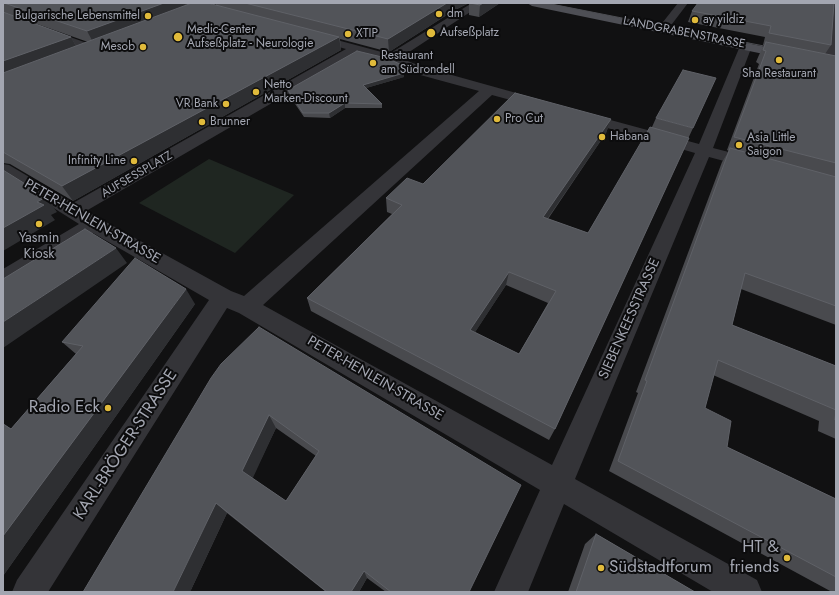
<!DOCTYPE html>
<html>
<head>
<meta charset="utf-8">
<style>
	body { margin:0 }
	#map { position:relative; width:839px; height:595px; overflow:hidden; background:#111112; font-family:Jost,sans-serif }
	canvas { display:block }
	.frame { position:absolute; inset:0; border:4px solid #a3a6b1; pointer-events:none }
</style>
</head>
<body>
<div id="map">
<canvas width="839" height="595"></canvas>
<div class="frame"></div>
</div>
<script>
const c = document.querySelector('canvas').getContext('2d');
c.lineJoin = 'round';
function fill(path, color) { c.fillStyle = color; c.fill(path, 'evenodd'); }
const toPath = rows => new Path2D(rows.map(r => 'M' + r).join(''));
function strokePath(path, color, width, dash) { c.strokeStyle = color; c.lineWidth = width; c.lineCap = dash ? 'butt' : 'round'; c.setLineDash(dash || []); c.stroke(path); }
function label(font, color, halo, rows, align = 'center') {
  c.font = font + ' Jost,sans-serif'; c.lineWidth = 4; c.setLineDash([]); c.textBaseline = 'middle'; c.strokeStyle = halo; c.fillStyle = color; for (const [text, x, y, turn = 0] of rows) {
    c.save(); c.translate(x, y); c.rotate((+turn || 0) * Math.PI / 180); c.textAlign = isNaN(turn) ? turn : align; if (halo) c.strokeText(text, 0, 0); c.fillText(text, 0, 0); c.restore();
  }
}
const green = toPath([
	[209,159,294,195,235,253,139,203]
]);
const minor = toPath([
	[179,3,197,3,222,9,223,11,218,14,180,5,179,3],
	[472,3,484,3,400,58,423,67,545,101,547,104,545,107,540,108,492,95,263,305,552,465,695,153,576,119,574,116,576,113,581,112,699,144,740,46,746,42,750,43,752,46,713,148,760,160,762,164,760,168,754,169,709,157,575,479,757,580,762,592,713,592,564,504,528,592,494,592,540,490,239,313,227,308,48,592,12,592,17,580,209,300,93,233,11,285,3,287,3,269,79,224,3,176,3,164,9,165,73,203,346,49,307,38,305,36,307,34,311,33,389,54,472,3],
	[358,53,387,61,413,73,479,91,244,296,231,291,86,211,358,53],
	[678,3,688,3,672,24,664,24,663,22,678,3],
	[830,3,836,3,836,63,830,67,824,63,830,3],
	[3,13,98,47,100,50,98,53,90,53,3,20,3,13]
]);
const major = toPath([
	[527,3,547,3,836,61,836,69,532,6,527,3]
]);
const tram = toPath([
	[546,3,774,48]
]);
const wall = toPath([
	[3,3,185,3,186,5,216,5,216,3,469,3,453,11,389,52,340,39,341,50,73,201,10,164,3,163,3,12,71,37,76,46,88,42,3,12],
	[469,3,500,3,479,17,469,15],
	[834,3,831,45,825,54,836,56,836,325,741,289,732,325,836,366,836,439,818,431,819,421,713,375,705,408,727,447,836,499,836,592,832,592,609,471,638,393,636,392,722,162,729,151,727,150,759,64,756,62,759,55,764,45,763,45,765,37,688,22,692,11],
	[404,77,366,88,382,104,382,108,345,108,330,118,304,117,289,95,288,90],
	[656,118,693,128,555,429,549,440,311,311,307,298,392,214,387,212,386,198,423,184,611,119,606,133,548,219,588,233,652,127],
	[506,285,548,303,519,354,475,332],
	[195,304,3,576,3,423,11,429,76,354,62,342],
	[259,327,469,592,386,592,367,578,359,592,326,592,227,513,190,592],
	[276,428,316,456,286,501,252,478],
	[596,534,695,592,568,592,585,544]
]);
const shadedWall = toPath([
	[164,3,185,3,187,8,94,44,87,31],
	[447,3,469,3,453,11,389,52,388,39],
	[483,3,500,3,479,17,480,5],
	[71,37,78,50,3,78,3,61],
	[339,37,341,50,73,201,62,186],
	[404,73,404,77,363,89,363,85],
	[345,103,345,108,330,118,329,113],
	[611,119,606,133,539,231,543,217],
	[46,197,57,212,51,215,55,220,3,251,3,228,37,202],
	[116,248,127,263,3,348,3,322],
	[509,272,506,285,468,343,470,330],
	[186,289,195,304,3,576,3,536],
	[269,415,276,428,251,482,242,471],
	[216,503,227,513,190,592,173,592],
	[364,571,367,578,359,592,351,592]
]);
const building = toPath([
	[4,3,164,3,87,31,4,3],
	[192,3,208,3,339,37,62,186,3,152,3,73,192,3],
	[245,3,447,3,388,39,245,3],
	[470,3,483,3,480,5,470,3],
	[698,3,834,3,831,45,769,33,771,26,692,11,698,3],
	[3,12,71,37,3,61,3,12],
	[766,42,836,56,836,163,734,137,766,51,763,50,766,42],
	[357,51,386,58,400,64,404,73,363,85,382,104,345,103,329,113,303,113,288,90,357,51],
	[683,70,716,78,693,128,656,118,683,70],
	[515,93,611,119,543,217,588,233,650,127,689,138,555,429,307,298,402,205,386,198,407,178,423,184,515,93],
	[509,272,556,291,519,354,470,330,509,272],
	[730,148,836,177,836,306,745,273,732,325,836,366,836,420,835,420,836,410,718,360,705,408,731,421,727,447,836,499,836,577,618,461,647,381,645,380,730,148],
	[3,170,46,197,37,202,44,205,3,228,3,170],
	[85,229,116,248,3,322,3,279,85,229],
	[135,258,186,289,3,536,3,424,11,429,83,346,62,342,135,258],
	[259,327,521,485,469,592,391,592,364,571,351,592,327,592,216,503,173,592,83,592,211,378,221,364,259,327],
	[269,415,319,451,286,501,242,471,269,415],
	[596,534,695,592,576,592,596,534]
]);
const markers = [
	[439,14,4,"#e0ba3b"],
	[148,16,4,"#e0ba3b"],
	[695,20,4,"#e0ba3b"],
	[431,33,5,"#e0ba3b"],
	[348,34,4,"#e0ba3b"],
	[178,37,5,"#e0ba3b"],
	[143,47,4,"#e0ba3b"],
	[779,60,4,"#e0ba3b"],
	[373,63,4,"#e0ba3b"],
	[256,92,4,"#e0ba3b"],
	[226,104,4,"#e0ba3b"],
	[497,119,4,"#e0ba3b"],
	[202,122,4,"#e0ba3b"],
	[602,137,4,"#e0ba3b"],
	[739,145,4,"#e0ba3b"],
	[134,161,4,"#e0ba3b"],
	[39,224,4,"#e0ba3b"],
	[108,408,4,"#e0ba3b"],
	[787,558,4,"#e0ba3b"],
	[601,568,4,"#e0ba3b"]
];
const farPoinames = [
	["dm",447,14],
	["Bulgarische Lebensmittel",140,16,"right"],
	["ay yildiz",703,20],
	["Medic-Center",187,30],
	["Aufseßplatz - Neurologie",187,44],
	["Aufseßplatz",440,33],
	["XTIP",356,34],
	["Mesob",135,47,"right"],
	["Restaurant",381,56],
	["am Südrondell",381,70],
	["Sha Restaurant",779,74,"center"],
	["Netto",264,85],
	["Marken-Discount",264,99],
	["VR Bank",218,104,"right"],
	["Pro Cut",505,119],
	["Brunner",210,122],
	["Habana",610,137],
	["Asia Little",747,138],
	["Saigon",747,152],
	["Infinity Line",126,161,"right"]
];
const farStreetnames = [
	["LANDGRABENSTRASSE",684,33,11],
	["AUFSESSPLATZ",137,175,-30]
];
const streetNames = [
	["PETER-HENLEIN-STRASSE",92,222,30],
	["SIEBENKEESSTRASSE",630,319,-66],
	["PETER-HENLEIN-STRASSE",375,379,30]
];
const poiNames = [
	["Yasmin",39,239],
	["Kiosk",39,255]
];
const nearPoinames = [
	["Radio Eck",100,408],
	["HT &",779,548],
	["friends",779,568],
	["Südstadtforum",609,568,"left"]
];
const nearStreetnames = [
	["KARL-BRÖGER-STRASSE",126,445,-57]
];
fill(green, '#1f2621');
fill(minor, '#343438');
fill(major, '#4e4f55');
strokePath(tram, '#4d4e53', 1);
fill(wall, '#494a4e');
fill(shadedWall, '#2e2f32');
fill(building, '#525459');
strokePath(building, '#5f6167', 1);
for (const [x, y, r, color] of markers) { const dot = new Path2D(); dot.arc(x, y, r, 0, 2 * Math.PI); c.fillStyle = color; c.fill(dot); strokePath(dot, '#0c0c0d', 1.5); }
label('12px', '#a3a6b1', '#0c0c0d', farPoinames, 'left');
label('12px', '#a3a6b1', '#0c0c0d', farStreetnames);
label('14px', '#a3a6b1', '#0c0c0d', streetNames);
label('14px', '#a3a6b1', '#0c0c0d', poiNames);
label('17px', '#a3a6b1', '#0c0c0d', nearPoinames, 'right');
label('17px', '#a3a6b1', '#0c0c0d', nearStreetnames);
</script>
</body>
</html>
